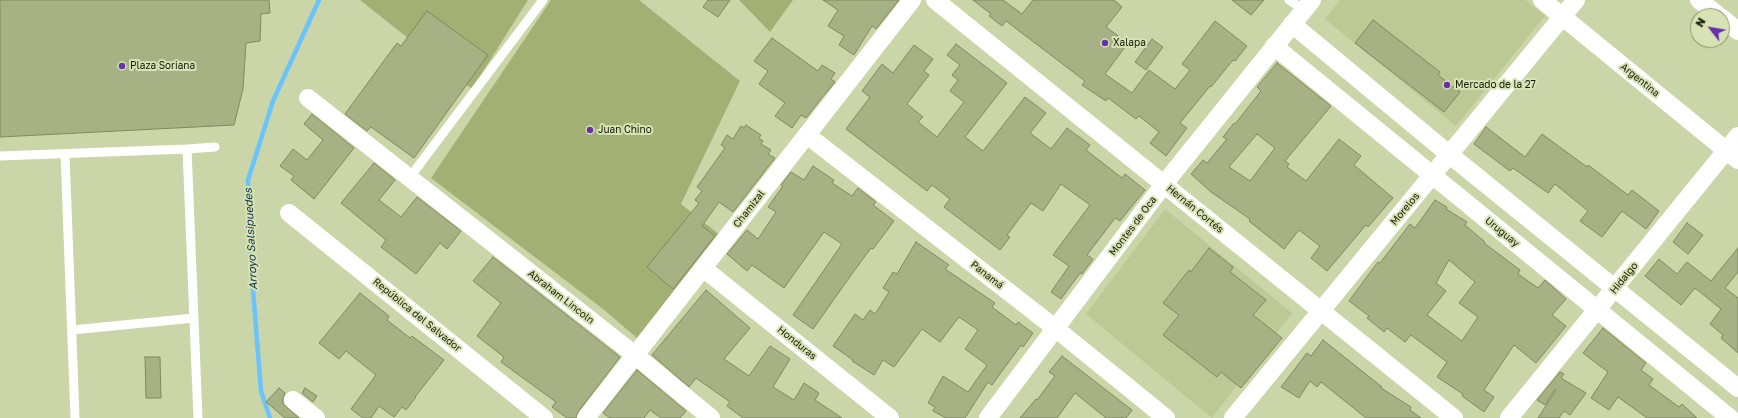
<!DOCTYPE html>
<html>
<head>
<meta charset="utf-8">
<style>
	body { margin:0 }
	#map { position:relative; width:1738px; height:418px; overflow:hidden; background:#cad6a7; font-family:"Golos Text",sans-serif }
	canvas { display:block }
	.north { position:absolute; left:1690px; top:8px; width:40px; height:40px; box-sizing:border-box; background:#d7e3b4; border:1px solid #8a936f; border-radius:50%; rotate:301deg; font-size:11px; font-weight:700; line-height:16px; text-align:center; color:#161a08 }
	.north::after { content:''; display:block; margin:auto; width:14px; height:18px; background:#6732a8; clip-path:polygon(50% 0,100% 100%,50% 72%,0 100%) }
</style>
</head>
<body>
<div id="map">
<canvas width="1738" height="418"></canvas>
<div class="north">N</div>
</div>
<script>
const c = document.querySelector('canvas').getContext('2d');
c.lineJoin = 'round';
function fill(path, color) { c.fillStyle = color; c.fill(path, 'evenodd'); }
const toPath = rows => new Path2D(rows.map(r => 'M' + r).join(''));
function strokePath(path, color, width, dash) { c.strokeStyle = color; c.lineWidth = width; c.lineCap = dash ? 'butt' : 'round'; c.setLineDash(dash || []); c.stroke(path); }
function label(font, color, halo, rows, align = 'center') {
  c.font = font + ' "Golos Text",sans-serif'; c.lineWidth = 4; c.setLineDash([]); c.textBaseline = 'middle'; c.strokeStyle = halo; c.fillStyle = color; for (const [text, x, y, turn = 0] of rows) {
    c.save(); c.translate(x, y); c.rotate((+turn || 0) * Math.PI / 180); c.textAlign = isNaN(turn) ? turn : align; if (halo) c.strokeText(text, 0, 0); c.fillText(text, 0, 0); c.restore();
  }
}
const built = toPath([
	[1340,0,1526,0,1545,16,1456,126,1325,19],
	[1165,209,1292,313,1212,418,1086,314]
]);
const green = toPath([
	[360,0,528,0,472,89],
	[551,0,639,0,740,81,681,204,721,236,637,338,603,309,431,178],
	[739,0,793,0,770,32]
]);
const stream = toPath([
	[270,418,261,391,252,277,248,180,273,101,319,0]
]);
const building = toPath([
	[0,0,269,0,270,13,261,14,260,41,246,43,243,89,234,125,0,137,0,0],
	[708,0,730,0,718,17,703,7,708,0],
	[823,0,899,0,876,29,872,26,854,55,839,45,844,36,828,26,838,10,823,0],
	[973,0,1003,0,1022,14,1033,0,1114,0,1122,7,1106,27,1128,43,1105,74,1132,93,1149,70,1175,89,1190,70,1182,64,1215,21,1247,46,1235,61,1233,60,1211,87,1210,86,1180,123,1187,128,1166,156,1150,143,1159,132,1139,116,1136,119,1108,98,1106,101,1082,85,1085,81,1006,21,1002,26,989,16,991,14,973,0],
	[1232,0,1264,0,1251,15,1232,0],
	[427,11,488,55,414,158,371,127,367,131,345,114,397,43,401,46,427,11],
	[1373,20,1440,72,1438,75,1460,92,1444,112,1355,43,1373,20],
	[772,38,818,71,822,65,835,73,831,79,835,82,821,99,806,118,801,115,792,128,775,116,785,103,759,84,768,71,754,61,772,38],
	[1152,39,1163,47,1146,70,1135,62,1152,39],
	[956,44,1007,83,965,137,983,151,1025,97,1046,113,1030,133,1051,149,1067,128,1090,145,1086,150,1122,178,1125,174,1145,190,1120,221,1115,218,1087,255,1093,259,1082,274,1080,273,1061,299,1051,292,1069,266,1053,255,1090,205,1061,184,1043,211,1031,203,1007,235,1010,237,1000,250,944,207,950,199,932,185,927,191,846,129,870,97,862,91,882,64,893,73,914,45,933,59,924,71,929,75,907,104,923,117,918,122,937,137,964,102,950,91,958,80,952,75,960,65,947,55,956,44],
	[1277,63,1331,106,1285,161,1289,164,1287,167,1306,181,1339,139,1361,156,1354,165,1393,198,1368,227,1366,225,1327,271,1311,258,1320,246,1299,230,1284,249,1249,221,1250,219,1211,192,1191,174,1203,160,1207,163,1227,139,1223,137,1234,123,1235,124,1261,91,1257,87,1277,63],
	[1257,134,1275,148,1250,181,1229,167,1257,134],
	[312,114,354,148,314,199,291,180,294,176,280,166,293,149,307,160,323,140,304,124,312,114],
	[746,125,761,135,759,138,763,141,761,144,771,150,768,154,775,158,733,212,719,202,702,226,715,236,673,289,647,267,699,203,695,200,702,191,697,187,725,148,721,145,727,135,733,139,741,126,744,128,746,125],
	[1486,127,1525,157,1542,134,1587,167,1588,165,1628,195,1632,190,1659,211,1646,229,1622,211,1602,237,1580,221,1588,211,1555,184,1548,193,1513,168,1510,171,1474,144,1486,127],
	[374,163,395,180,379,200,401,217,417,197,461,231,447,249,440,243,416,274,381,247,386,240,341,203,374,163],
	[813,166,834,180,832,183,852,196,858,188,876,202,873,205,894,221,873,249,871,248,854,271,813,329,793,315,842,244,824,232,784,288,752,265,747,271,727,254,747,230,758,239,776,212,768,207,783,186,781,185,791,172,804,180,813,166],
	[1435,200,1447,207,1446,209,1467,222,1465,225,1485,242,1484,243,1520,270,1518,274,1538,288,1545,280,1566,299,1552,315,1566,326,1536,363,1514,345,1484,390,1494,397,1484,412,1462,396,1463,394,1437,377,1447,362,1411,335,1405,342,1387,328,1384,332,1367,318,1369,316,1349,301,1366,278,1378,262,1380,263,1410,224,1415,228,1435,200],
	[1449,260,1475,282,1459,303,1478,317,1462,341,1427,315,1446,291,1436,283,1449,260],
	[1687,223,1703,235,1688,254,1673,242,1687,223],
	[916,242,949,265,945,269,995,303,992,307,1016,325,1018,322,1033,333,1023,347,1021,345,992,385,988,382,965,418,946,418,933,411,935,407,928,403,943,376,968,392,987,365,965,349,978,330,959,317,940,342,922,329,894,367,883,360,874,375,852,361,853,360,833,346,855,314,863,320,870,310,875,314,889,292,883,288,893,272,897,274,916,242],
	[1209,248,1233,267,1230,272,1266,300,1253,315,1282,338,1241,388,1221,372,1217,377,1163,335,1179,315,1163,303,1189,270,1191,272,1209,248],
	[1738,248,1738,272,1725,288,1738,298,1738,353,1721,338,1723,335,1710,324,1721,309,1695,288,1681,305,1645,276,1659,259,1677,274,1687,262,1711,281,1738,248],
	[493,257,620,357,578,412,576,418,567,418,552,407,556,402,501,362,504,357,477,336,501,303,473,281,493,257],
	[706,290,750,328,724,359,749,376,770,346,790,359,773,387,794,400,804,383,819,393,815,400,842,418,743,418,727,406,730,402,696,378,689,387,652,355,706,290],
	[360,293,389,316,387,320,410,338,412,336,444,360,415,397,416,397,406,410,402,407,394,417,379,406,371,418,363,418,351,409,376,375,346,351,339,359,319,343,360,293],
	[1603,328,1646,363,1641,370,1653,379,1649,385,1679,407,1682,404,1697,418,1647,418,1618,397,1609,410,1591,398,1608,372,1583,353,1603,328],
	[1323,340,1382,387,1381,388,1411,407,1410,410,1421,418,1366,418,1321,382,1317,387,1310,381,1299,398,1281,387,1307,353,1311,356,1323,340],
	[1062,356,1132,410,1126,418,1106,418,1075,393,1057,418,1020,418,1036,399,1037,400,1055,376,1049,372,1062,356],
	[145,357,160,357,161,398,146,398,145,357],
	[637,370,686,411,680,418,661,418,650,410,644,418,610,418,603,413,637,370],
	[1560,372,1564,374,1561,378,1586,393,1570,415,1564,411,1559,418,1538,418,1556,390,1555,389,1545,405,1537,400,1560,372],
	[279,388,285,393,283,398,283,404,299,418,285,418,266,402,279,388],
	[305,388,317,396,313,402,302,393,305,388]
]);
const service = toPath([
	[1289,0,1304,10],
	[187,149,215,147],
	[65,154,75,418],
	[0,156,187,149,198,418],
	[410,177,543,0],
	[72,330,194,318]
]);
const minor = toPath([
	[935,0,1454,418],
	[1542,0,1738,160],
	[1699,0,1719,16],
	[1722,18,1738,31],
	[1292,24,1450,155,1738,388],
	[1274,46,1730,418],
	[308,98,635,355,711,418],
	[807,135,1055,328,1166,418],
	[289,213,544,418],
	[703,268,890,418],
	[293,400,316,418],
	[586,418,912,0],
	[988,418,1164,184,1312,0],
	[1233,418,1576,0],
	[1509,418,1738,136]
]);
const markers = [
	[1105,43,4,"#6732a8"],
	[122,66,4,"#6732a8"],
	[1447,85,4,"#6732a8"],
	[590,130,4,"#6732a8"]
];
const poiNames = [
	["Xalapa",1113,43],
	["Plaza Soriana",130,66],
	["Mercado de la 27",1455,85],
	["Juan Chino",598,130]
];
const streetNames = [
	["Argentina",1640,80,39],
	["Chamizal",749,209,-52],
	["Hernán Cortés",1195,209,39],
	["Morelos",1405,209,-50],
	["Montes de Oca",1133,226,-53],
	["Uruguay",1502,232,39],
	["Panamá",987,275,38],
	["Hidalgo",1624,278,-51],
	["Abraham Lincoln",561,297,38],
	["República del Salvador",417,315,39],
	["Honduras",797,343,39]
];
const waterNames = [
	["Arroyo Salsipuedes",251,239,-93]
];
fill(built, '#bcc994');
fill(green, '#a2b173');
strokePath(stream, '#6bc3fd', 4.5);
fill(building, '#a6b184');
strokePath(building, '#7f8a5e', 1);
strokePath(service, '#fff', 9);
strokePath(minor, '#fff', 18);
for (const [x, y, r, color] of markers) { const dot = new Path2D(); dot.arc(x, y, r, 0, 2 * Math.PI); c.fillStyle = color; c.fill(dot); strokePath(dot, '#d7e3b4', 1.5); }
label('10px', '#161a08', '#d7e3b4', poiNames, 'left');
label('10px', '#161a08', '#d7e3b4', streetNames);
label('italic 11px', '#0d334b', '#d7e3b4', waterNames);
</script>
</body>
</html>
